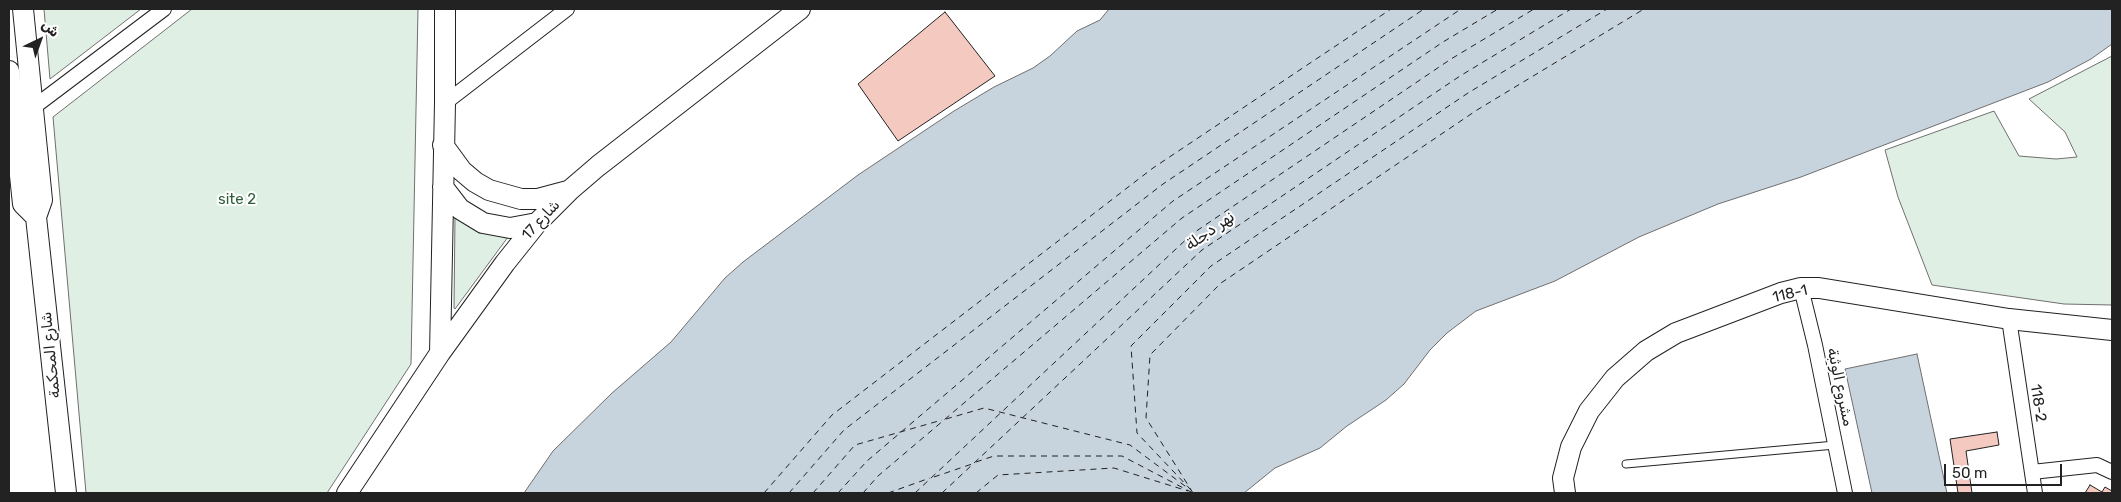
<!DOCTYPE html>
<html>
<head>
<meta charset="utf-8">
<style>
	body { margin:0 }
	#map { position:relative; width:2121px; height:502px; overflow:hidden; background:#fff; font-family:Rubik,"Noto Sans Arabic",sans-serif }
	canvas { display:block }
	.frame { position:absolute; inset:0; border:10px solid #222; pointer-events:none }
	.north { position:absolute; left:15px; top:15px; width:50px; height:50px; -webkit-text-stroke:4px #fff; paint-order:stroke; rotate:42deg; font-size:14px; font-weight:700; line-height:20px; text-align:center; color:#222 }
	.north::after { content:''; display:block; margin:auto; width:18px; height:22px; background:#222; clip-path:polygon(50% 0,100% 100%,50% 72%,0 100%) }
	.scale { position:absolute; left:1944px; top:464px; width:118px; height:22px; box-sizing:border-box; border:2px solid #222; border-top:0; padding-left:6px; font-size:15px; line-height:18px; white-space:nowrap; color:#222; -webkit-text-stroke:4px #fff; paint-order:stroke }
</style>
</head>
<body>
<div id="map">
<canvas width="2121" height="502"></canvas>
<div class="frame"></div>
<div class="north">ش</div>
<div class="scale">50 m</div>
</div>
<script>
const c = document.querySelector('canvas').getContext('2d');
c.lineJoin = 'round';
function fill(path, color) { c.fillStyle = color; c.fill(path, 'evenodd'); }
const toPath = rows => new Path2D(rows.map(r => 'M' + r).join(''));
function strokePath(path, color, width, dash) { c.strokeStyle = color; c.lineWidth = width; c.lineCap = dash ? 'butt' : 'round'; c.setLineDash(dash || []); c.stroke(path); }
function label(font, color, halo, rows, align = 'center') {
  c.font = font + ' Rubik,"Noto Sans Arabic",sans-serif'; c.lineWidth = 4; c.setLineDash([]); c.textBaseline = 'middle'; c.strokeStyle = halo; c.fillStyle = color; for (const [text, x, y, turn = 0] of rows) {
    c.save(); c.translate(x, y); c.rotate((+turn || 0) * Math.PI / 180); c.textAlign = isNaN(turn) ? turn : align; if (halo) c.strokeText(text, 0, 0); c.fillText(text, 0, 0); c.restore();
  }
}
const green = toPath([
	[44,9,141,9,50,79,44,9],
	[192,9,418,9,411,364,327,493,86,493,53,117,192,9],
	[2112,56,2112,305,2064,304,1932,285,1898,197,1885,150,1994,111,2019,156,2056,159,2077,157,2065,132,2029,99,2112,56],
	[455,217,508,237,455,309,454,308,455,217]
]);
const water = toPath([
	[1109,9,2112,9,2112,44,2091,59,2048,82,1801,177,1718,204,1639,237,1555,281,1476,311,1447,333,1430,350,1404,384,1386,400,1347,426,1320,448,1275,468,1244,493,524,493,553,451,612,393,671,342,725,278,743,262,858,175,954,111,994,87,1033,68,1050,56,1077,31,1100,20,1109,9],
	[1917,354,1947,493,1872,493,1845,369,1917,354]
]);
const ferry = toPath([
	[946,419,984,408,1130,445,1189,489],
	[976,462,994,456,1122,456,1193,493],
	[934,477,972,464],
	[1191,490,1137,433,1131,346,1211,266,1468,93,1607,9],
	[764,493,832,415,1153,168,1391,9],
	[789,493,844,430,1163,184,1424,9],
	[813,493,855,445,942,420],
	[838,493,867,461,1173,201,1461,9],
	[863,493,878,476,1182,218,1443,42,1498,9],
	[888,493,930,478],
	[915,493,1192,234,1451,59,1534,9],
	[942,493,1202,250,1460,76,1571,9],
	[976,493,998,475,1114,468,1188,491],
	[1193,493,1146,418,1150,355,1221,283,1477,110,1644,9]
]);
const building = toPath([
	[945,12,995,76,898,141,858,84,945,12],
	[1997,432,1999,445,1966,451,1972,493,1958,493,1950,439,1997,432],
	[2090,485,2102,492,2105,487,2112,491,2112,493,2085,493,2090,485]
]);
const lane = toPath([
	[1626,464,1835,445]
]);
const street = toPath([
	[445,103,567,9],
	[34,107,164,9],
	[1801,288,1815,345,1845,493],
	[2009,319,2035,493],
	[2032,472,2097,465,2112,472]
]);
const secondary = toPath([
	[23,9,42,200,36,217,66,493],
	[9,71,23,204,36,217],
	[443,145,462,171,475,182,489,190,521,199,538,199,568,191],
	[443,187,460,209,483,223,510,228,537,223],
	[440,353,445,103,445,9],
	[347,493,440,353,505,263,537,223,570,190,598,166,800,9],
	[1565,493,1563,478,1571,447,1589,411,1615,378,1646,351,1676,333,1781,293,1801,288,1819,288,2009,319,2112,330]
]);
const parkNames = [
	["site 2",237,200]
];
const streetNames = [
	["شارع 17",541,220,-47],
	["118-1",1790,294,-13],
	["شارع المحكمة",51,355,-96],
	["مشروع الوثبة",1840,387,78],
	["118-2",2038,403,81]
];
const waterNames = [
	["نهر دجلة",1210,231,-35]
];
fill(green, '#e0efe3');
strokePath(green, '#6f6f6f', 1);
fill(water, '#c7d3dd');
strokePath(water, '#6f6f6f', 1);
strokePath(ferry, '#222', 1, [6, 5]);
fill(building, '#f3c9c0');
strokePath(building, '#222', 1);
strokePath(lane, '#222', 9);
strokePath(street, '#222', 16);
strokePath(secondary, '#222', 22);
strokePath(lane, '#fff', 7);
strokePath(street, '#fff', 14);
strokePath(secondary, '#fff', 20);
label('15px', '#2f5e38', '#fff', parkNames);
label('15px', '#222', '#fff', streetNames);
label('italic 16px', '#222', '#fff', waterNames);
</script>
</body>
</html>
